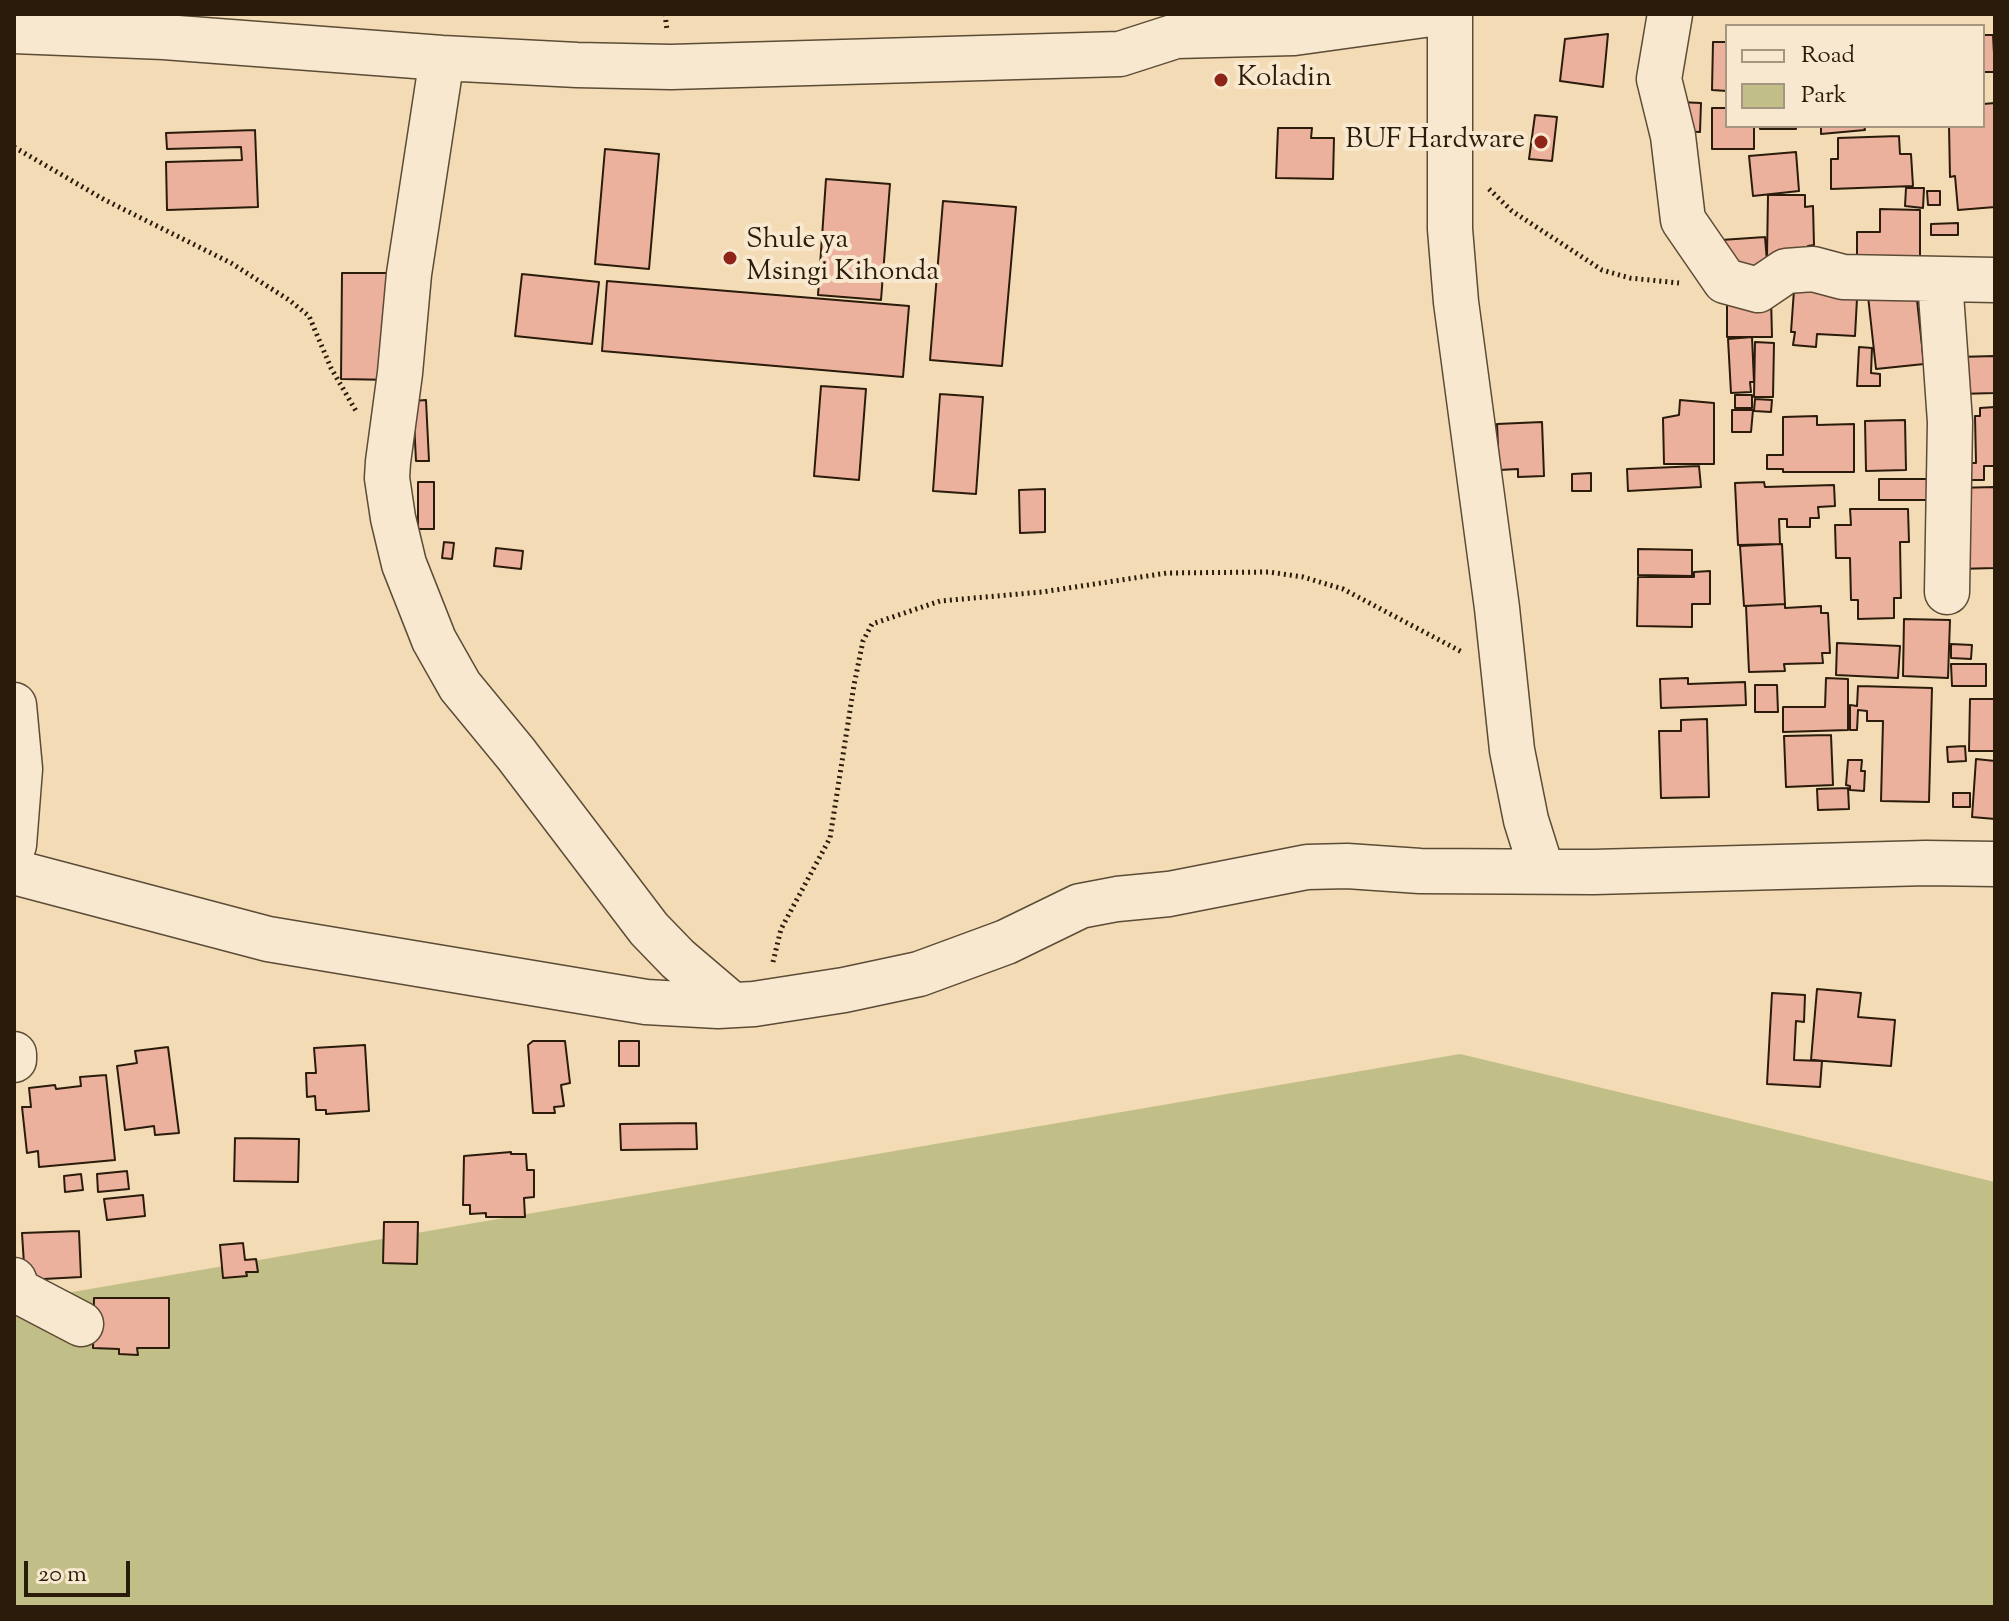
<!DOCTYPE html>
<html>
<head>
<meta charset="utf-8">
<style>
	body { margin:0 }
	#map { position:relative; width:2009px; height:1621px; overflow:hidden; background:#f3dcb5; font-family:"Sorts Mill Goudy",serif }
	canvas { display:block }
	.frame { position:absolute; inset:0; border:16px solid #2a1b0b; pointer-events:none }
	.legend { position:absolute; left:1725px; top:24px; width:260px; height:104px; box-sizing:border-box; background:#f7e8cf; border:2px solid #a59681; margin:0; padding:10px 14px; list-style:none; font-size:24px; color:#2a1b0b }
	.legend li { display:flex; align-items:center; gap:16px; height:40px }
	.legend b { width:40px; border:2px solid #a59681 }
	.scale { position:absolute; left:24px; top:1561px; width:106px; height:36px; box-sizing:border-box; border:4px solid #2a1b0b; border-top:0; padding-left:10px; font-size:24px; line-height:28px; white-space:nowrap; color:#2a1b0b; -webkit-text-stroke:6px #f7e8cf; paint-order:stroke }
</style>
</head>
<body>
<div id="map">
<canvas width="2009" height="1621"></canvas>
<div class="frame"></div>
<ul class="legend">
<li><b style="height:10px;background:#f7e8cf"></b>Road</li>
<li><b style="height:22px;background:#c2be88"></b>Park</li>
</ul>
<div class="scale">20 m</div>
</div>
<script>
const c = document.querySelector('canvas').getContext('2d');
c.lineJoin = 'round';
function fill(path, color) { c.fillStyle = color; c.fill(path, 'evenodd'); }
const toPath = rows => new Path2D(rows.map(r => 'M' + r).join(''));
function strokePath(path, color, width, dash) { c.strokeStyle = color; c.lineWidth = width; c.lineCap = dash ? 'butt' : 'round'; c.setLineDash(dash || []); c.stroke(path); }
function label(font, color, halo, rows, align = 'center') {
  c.font = font + ' "Sorts Mill Goudy",serif'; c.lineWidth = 8; c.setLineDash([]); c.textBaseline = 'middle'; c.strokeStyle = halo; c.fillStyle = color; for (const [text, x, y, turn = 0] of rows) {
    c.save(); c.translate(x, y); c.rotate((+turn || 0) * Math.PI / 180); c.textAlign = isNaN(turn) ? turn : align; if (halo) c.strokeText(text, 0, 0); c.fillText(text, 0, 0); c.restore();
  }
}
const green = toPath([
	[1460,1054,1995,1182,1995,1607,14,1607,14,1302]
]);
const building = toPath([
	[1608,34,1603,87,1560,81,1565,39,1608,34],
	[1983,35,1993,35,1995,72,1983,72,1983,35],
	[1713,42,1727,42,1727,91,1712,90,1713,42],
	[1679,102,1701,103,1700,132,1678,131,1679,102],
	[1995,103,1995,207,1958,210,1955,176,1950,177,1949,126,1983,126,1983,104,1995,103],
	[1712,108,1727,108,1727,126,1754,126,1754,149,1712,149,1712,108],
	[1535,115,1557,117,1552,161,1529,159,1535,115],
	[1760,126,1796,126,1796,129,1760,129,1760,126],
	[1821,126,1864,126,1865,130,1821,134,1821,126],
	[1278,128,1312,128,1311,138,1334,138,1333,179,1276,178,1278,128],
	[255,130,258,207,167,210,166,162,242,160,241,147,167,149,166,133,255,130],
	[1899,136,1900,154,1911,154,1913,186,1831,189,1831,159,1838,159,1838,138,1899,136],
	[605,149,659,154,649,269,595,264,605,149],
	[1796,152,1799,191,1753,196,1749,156,1796,152],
	[826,179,890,184,881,300,818,295,826,179],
	[1906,188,1924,188,1923,208,1905,206,1906,188],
	[1927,191,1940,191,1940,205,1928,205,1927,191],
	[1768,195,1805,195,1805,207,1813,206,1814,245,1808,246,1804,255,1767,256,1768,195],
	[943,201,1016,207,1002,366,930,360,943,201],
	[1880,209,1920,210,1920,270,1857,255,1857,232,1880,232,1880,209],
	[1958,223,1958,235,1931,235,1931,224,1958,223],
	[1765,237,1768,274,1724,277,1721,240,1765,237],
	[342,273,393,273,392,380,341,379,342,273],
	[522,274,599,282,592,344,515,336,522,274],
	[1795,276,1858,280,1855,336,1817,334,1816,347,1793,345,1795,332,1791,332,1795,276],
	[607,281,909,306,903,377,602,351,607,281],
	[1916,291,1924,364,1876,369,1868,296,1916,291],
	[1727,297,1771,297,1772,337,1727,337,1727,297],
	[1752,337,1754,382,1750,382,1751,392,1731,393,1728,339,1752,337],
	[1755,342,1774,343,1773,397,1754,397,1755,342],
	[1859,347,1872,348,1871,373,1880,374,1880,386,1857,386,1859,347],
	[1995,356,1995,393,1958,394,1957,357,1995,356],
	[821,386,866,389,859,480,814,476,821,386],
	[940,394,983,397,976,494,933,491,940,394],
	[1735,395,1752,395,1752,408,1735,408,1735,395],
	[1755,399,1772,400,1771,412,1754,411,1755,399],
	[426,400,429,461,416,461,413,401,426,400],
	[1680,400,1714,403,1714,464,1664,464,1663,418,1679,415,1680,400],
	[1995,407,1995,466,1984,466,1984,480,1957,480,1957,463,1976,463,1975,416,1980,416,1980,408,1995,407],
	[1732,410,1753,410,1751,432,1732,432,1732,410],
	[1817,416,1817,425,1854,424,1854,472,1783,472,1783,469,1767,469,1767,455,1783,455,1783,417,1817,416],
	[1905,420,1906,470,1866,471,1865,421,1905,420],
	[1542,422,1544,476,1518,477,1518,469,1499,470,1497,424,1542,422],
	[1699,466,1701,487,1628,491,1627,469,1699,466],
	[1591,473,1591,491,1572,491,1572,474,1591,473],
	[1879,479,1930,479,1930,500,1879,500,1879,479],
	[418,482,434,482,434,529,418,529,418,482],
	[1764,482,1765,487,1834,485,1835,506,1818,507,1819,518,1810,518,1810,527,1787,527,1787,519,1779,519,1780,544,1738,545,1735,483,1764,482],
	[1995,487,1995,568,1957,569,1955,488,1995,487],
	[1045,489,1045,532,1020,533,1019,490,1045,489],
	[1850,509,1908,509,1909,542,1900,542,1901,598,1894,598,1894,618,1858,619,1858,600,1851,600,1850,558,1836,558,1835,525,1851,525,1850,509],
	[444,542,454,543,452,559,442,558,444,542],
	[1782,544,1785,604,1744,606,1740,546,1782,544],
	[496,548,523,551,521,569,494,566,496,548],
	[1638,549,1692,550,1692,576,1638,575,1638,549],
	[1710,571,1710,604,1692,604,1692,627,1637,626,1638,577,1694,577,1694,572,1710,571],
	[1785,604,1785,608,1821,606,1821,613,1828,613,1830,653,1822,653,1823,663,1784,664,1785,671,1749,672,1746,606,1785,604],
	[1904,619,1950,620,1948,678,1903,676,1904,619],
	[1837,643,1900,646,1898,678,1836,675,1837,643],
	[1951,644,1972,645,1971,659,1951,658,1951,644],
	[1951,664,1986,664,1986,686,1952,686,1951,664],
	[1688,678,1688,684,1745,682,1746,705,1661,708,1660,679,1688,678],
	[1826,678,1848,679,1848,730,1783,732,1783,707,1825,707,1826,678],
	[1755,685,1777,685,1778,712,1755,712,1755,685],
	[1858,686,1932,688,1929,802,1881,801,1883,721,1867,721,1867,711,1858,710,1857,730,1850,730,1850,705,1857,706,1858,686],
	[1970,699,1995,699,1995,751,1969,751,1970,699],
	[1707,719,1709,797,1661,798,1659,731,1681,731,1681,720,1707,719],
	[1831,735,1833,785,1786,787,1784,736,1831,735],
	[1965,746,1966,761,1948,762,1947,747,1965,746],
	[1976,759,1995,761,1995,819,1972,817,1976,759],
	[1848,760,1862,760,1861,771,1865,771,1864,791,1850,790,1850,786,1846,785,1848,760],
	[1848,788,1849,809,1818,810,1817,789,1848,788],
	[1953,793,1970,793,1970,807,1953,807,1953,793],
	[1817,989,1861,993,1858,1017,1895,1020,1891,1066,1811,1060,1817,989],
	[1772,993,1805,995,1804,1022,1796,1021,1794,1060,1822,1061,1820,1087,1767,1084,1772,993],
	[533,1041,565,1041,570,1083,561,1085,564,1106,554,1107,555,1113,533,1113,528,1045,533,1041],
	[619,1041,639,1041,639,1066,619,1066,619,1041],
	[365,1045,369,1111,326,1114,326,1110,316,1110,315,1096,307,1097,306,1073,316,1073,314,1048,365,1045],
	[168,1047,179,1133,155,1135,154,1126,125,1130,117,1066,137,1063,135,1051,168,1047],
	[106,1075,115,1160,39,1167,38,1151,27,1153,22,1107,31,1107,29,1088,55,1085,56,1089,81,1086,80,1077,106,1075],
	[696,1123,697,1149,621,1150,620,1124,696,1123],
	[235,1138,299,1139,298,1182,234,1181,235,1138],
	[511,1152,511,1154,526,1154,527,1170,534,1170,534,1197,524,1198,525,1217,486,1217,486,1213,470,1214,470,1205,463,1205,464,1156,511,1152],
	[127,1171,129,1189,98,1192,97,1174,127,1171],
	[81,1174,83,1190,65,1192,64,1176,81,1174],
	[143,1195,145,1216,107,1220,104,1199,143,1195],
	[384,1222,418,1222,417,1264,383,1263,384,1222],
	[79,1231,81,1277,25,1280,22,1233,79,1231],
	[243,1243,245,1260,256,1259,258,1272,246,1272,247,1276,223,1278,220,1245,243,1243],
	[94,1298,169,1298,169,1348,137,1348,138,1355,119,1354,119,1349,93,1348,94,1298]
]);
const path = toPath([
	[665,14,667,30],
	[14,147,105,200,231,263,289,300,309,316,331,368,356,411],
	[1489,189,1512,211,1602,270,1630,278,1679,283],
	[773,962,781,929,830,838,854,685,863,641,872,624,940,601,1042,592,1167,573,1269,572,1303,577,1343,589,1462,652]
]);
const minor = toPath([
	[1450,14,1450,229,1456,302,1497,608,1512,750,1526,820,1542,871],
	[1670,14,1659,79,1673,136,1683,220,1725,281,1758,290,1786,271,1813,269,1843,277,1995,280],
	[14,31,164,37,442,58,577,65,671,67,1120,54,1176,36,1294,33,1431,14],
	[442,58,409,274,400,373,388,462,387,478,393,518,404,564,434,640,460,686,516,754,649,929,678,959,732,1005],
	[1940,280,1950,422,1947,592],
	[14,705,20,769,14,845],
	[14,872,268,939,646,1002,718,1006,754,1004,844,990,919,974,1006,942,1080,906,1117,899,1169,894,1307,867,1347,866,1420,871,1594,872,1926,863,1995,864],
	[14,1054,14,1060],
	[14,1280,18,1291,81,1324]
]);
const markers = [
	[1221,80,8,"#8f2418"],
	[1541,142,8,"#8f2418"],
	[730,258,8,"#8f2418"]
];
const poiNames = [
	["Koladin",1237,80],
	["BUF Hardware",1525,142,"right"],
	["Shule ya",746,242],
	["Msingi Kihonda",746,274]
];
fill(green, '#c2be88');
fill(building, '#ecb19d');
strokePath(building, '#2a1b0b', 2);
strokePath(minor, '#5c4b36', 47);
strokePath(path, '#2a1b0b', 5, [2, 4]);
strokePath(minor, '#f7e8cf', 44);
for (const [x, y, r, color] of markers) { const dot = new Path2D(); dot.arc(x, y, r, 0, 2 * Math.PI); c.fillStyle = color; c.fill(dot); strokePath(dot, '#f7e8cf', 3); }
label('28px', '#2a1b0b', '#f7e8cf', poiNames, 'left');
</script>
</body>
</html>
